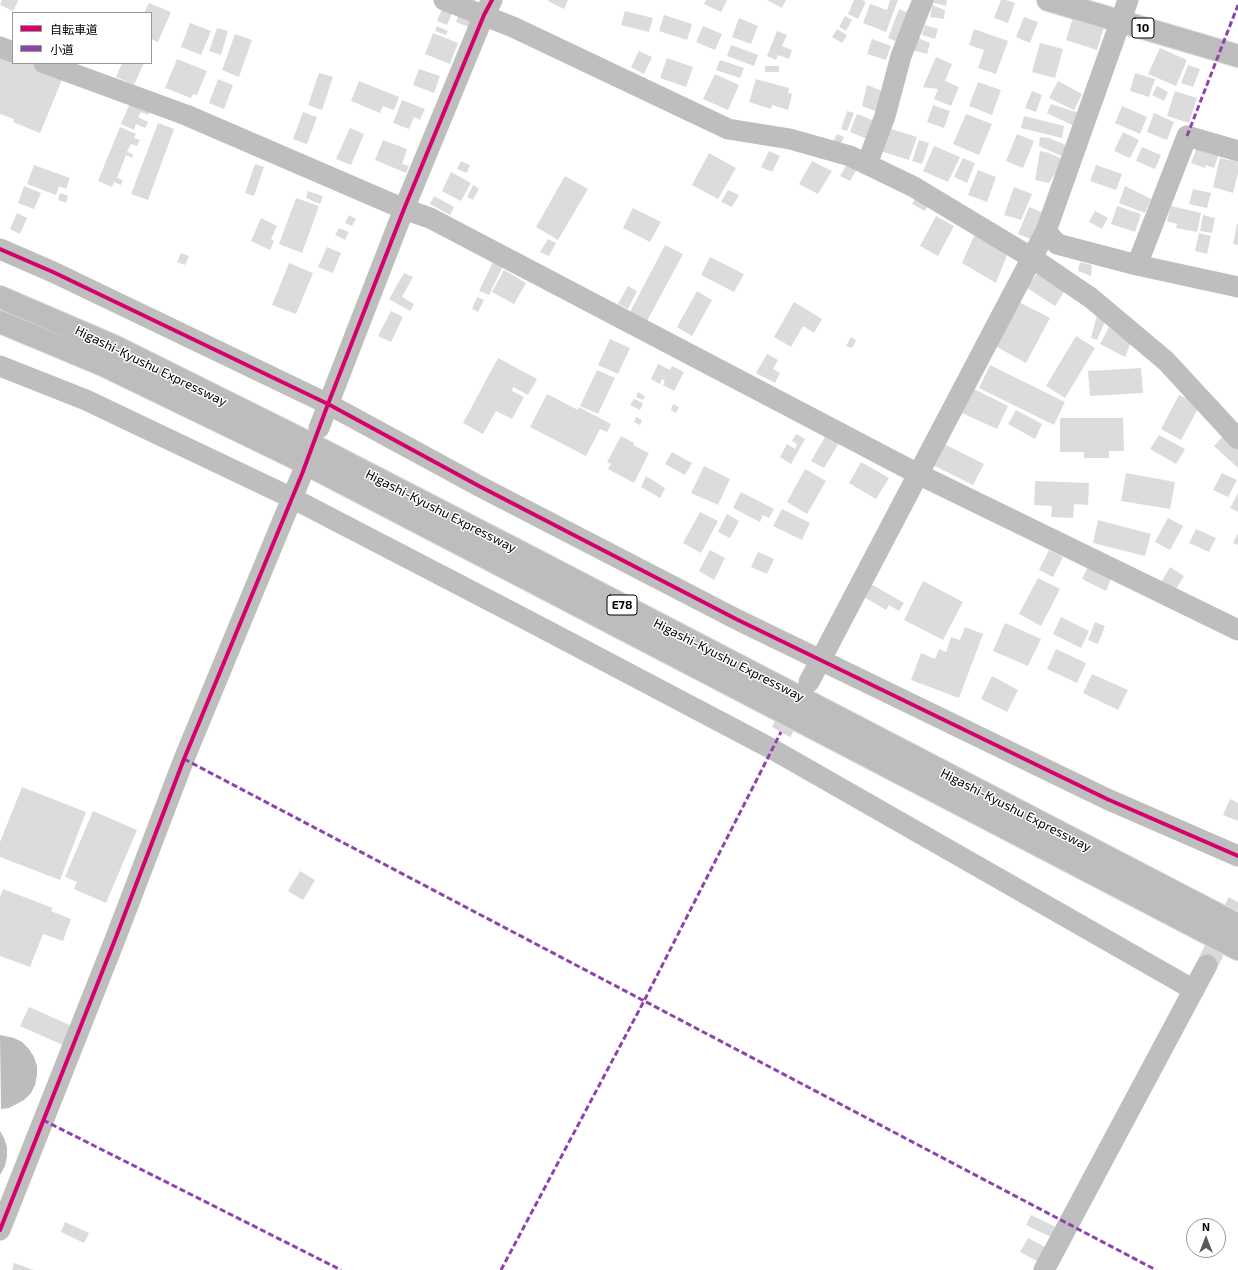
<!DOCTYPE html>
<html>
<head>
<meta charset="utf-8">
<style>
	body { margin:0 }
	#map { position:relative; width:1238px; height:1270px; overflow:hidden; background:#fff; font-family:"Exo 2","Noto Sans JP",sans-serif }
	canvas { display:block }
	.legend { position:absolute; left:12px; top:12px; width:140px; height:52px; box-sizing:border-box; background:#fff; border:1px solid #999; margin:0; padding:5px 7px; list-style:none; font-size:12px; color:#000 }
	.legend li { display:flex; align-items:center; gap:8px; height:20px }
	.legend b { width:20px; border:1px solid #999 }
	.north { position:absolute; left:1186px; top:1218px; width:40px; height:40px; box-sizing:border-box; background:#fff; border:1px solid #999; border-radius:50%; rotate:0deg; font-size:11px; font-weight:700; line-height:16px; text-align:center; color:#000 }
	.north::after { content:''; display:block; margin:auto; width:14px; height:18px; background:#595959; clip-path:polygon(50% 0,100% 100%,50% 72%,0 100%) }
</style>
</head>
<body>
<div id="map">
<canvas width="1238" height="1270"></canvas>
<ul class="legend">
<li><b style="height:5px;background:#d6006c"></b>自転車道</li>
<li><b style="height:5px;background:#8e44ad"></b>小道</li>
</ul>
<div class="north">N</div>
</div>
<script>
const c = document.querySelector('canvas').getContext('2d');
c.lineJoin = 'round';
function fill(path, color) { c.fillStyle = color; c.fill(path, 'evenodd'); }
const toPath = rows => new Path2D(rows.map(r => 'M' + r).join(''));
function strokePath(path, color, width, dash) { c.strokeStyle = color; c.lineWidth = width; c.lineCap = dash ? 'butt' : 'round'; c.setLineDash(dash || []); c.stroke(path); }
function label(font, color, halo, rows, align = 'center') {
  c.font = font + ' "Exo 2",sans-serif'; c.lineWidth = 3; c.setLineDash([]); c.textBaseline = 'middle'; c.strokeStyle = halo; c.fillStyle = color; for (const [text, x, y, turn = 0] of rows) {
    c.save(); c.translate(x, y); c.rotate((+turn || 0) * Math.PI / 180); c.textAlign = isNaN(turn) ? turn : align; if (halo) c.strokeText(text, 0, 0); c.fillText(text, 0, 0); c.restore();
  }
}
const water = toPath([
	[0,1035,14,1038,22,1042,29,1049,34,1057,37,1066,37,1075,35,1085,31,1093,24,1100,9,1108,1,1109],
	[0,1131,4,1138,7,1147,7,1156,5,1166,0,1175]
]);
const building = toPath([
	[2,0,17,0,18,1,13,11,0,5],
	[549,0,568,0,564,9,548,1],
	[706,0,727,0,721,12,704,4],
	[767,0,786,0,782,8],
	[854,0,862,0,866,2,858,19,848,14],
	[890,0,898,0,886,32,863,23,870,4,887,10],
	[931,0,947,0,946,6,930,2],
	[1001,0,1006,0,1015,3,1008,23,994,18],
	[149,3,171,12,158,42,151,39,151,13,144,13],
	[932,5,945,10,944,19,930,17],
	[442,9,452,13,447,25,437,21],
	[899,9,906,12,907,10,913,11,901,43,888,38],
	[460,11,473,16,469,27,456,22],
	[625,11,653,18,649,32,621,25],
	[664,15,692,24,687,40,659,31],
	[845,16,852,20,846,31,839,27],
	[1024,17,1038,22,1030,43,1016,37],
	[1073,17,1104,27,1097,50,1066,40],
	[739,18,758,26,751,44,732,37],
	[190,23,211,31,201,55,181,47],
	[925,25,938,29,935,39,922,35],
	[437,26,448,31,446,35,435,31],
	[703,26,722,34,715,50,696,42],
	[217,28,228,31,221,55,209,51],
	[837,29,847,35,842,43,832,37],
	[974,29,1008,41,996,74,978,68,984,50,969,45],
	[777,31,787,35,782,46,792,50,789,59,778,55,776,60,767,56],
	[433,33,458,43,450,64,425,54],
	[235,34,252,40,239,77,222,70],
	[918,38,930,43,927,54,912,50],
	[872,39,891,46,886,60,867,54],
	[1040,43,1063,49,1055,78,1032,72],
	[731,45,758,55,754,66,727,56],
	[1160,48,1187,60,1176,86,1148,74],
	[0,49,13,54,13,63,35,63,64,75,40,133,13,122,14,119,0,114],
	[639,51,652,57,644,74,631,67],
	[936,57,952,64,945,81,959,87,951,106,934,99,938,89,923,87],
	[667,58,693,67,686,87,660,78],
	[177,59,207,71,197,95,193,94,191,98,165,88],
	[720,60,744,68,740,78,716,70],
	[122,63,144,63,134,85,116,77],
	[1188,65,1200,69,1193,87,1181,83],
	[765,66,779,66,779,72,765,72],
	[419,69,440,76,434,93,413,85],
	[319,73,333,77,322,110,308,105],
	[1135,73,1155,79,1149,97,1130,91],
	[715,74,739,85,728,110,703,99],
	[218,79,233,85,224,109,209,103],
	[756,79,789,88,788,93,792,94,788,110,772,105,771,109,749,102],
	[359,81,399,97,394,110,383,106,380,113,351,101],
	[1058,81,1082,94,1074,110,1049,98],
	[978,82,1001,90,992,115,969,106],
	[867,85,882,91,878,112,862,106],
	[1157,86,1168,92,1164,101,1152,95],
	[1032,91,1042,95,1036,112,1025,108],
	[1175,91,1197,98,1189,123,1167,116],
	[402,100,425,109,420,120,414,117,409,129,393,123],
	[130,103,150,112,148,115,141,112,138,117,148,122,145,128,136,124,134,130,121,124],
	[1051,104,1079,113,1074,126,1047,113],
	[933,105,950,111,944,128,927,122],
	[1122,106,1147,117,1140,134,1115,123],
	[847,111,854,113,847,131,841,129],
	[303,112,317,117,307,144,293,139],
	[1154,113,1174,122,1167,140,1147,132],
	[857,114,877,122,870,140,850,132],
	[966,114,992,124,979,155,953,144],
	[1024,116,1064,126,1062,138,1021,128],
	[158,123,174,129,148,200,131,194],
	[120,127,136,134,134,138,140,140,137,146,131,144,127,152,133,154,132,158,126,155,117,178,123,180,121,185,114,182,112,187,98,181],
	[350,128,364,134,351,165,336,159],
	[888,128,917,137,909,160,880,151],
	[1123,132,1139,140,1130,158,1114,151],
	[837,134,844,137,840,147,832,144],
	[1017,134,1034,141,1023,168,1006,161],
	[1040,137,1049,138,1070,147,1066,158,1039,146],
	[383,140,407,149,402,164,409,166,406,173,375,160],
	[919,140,929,143,922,164,912,161],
	[934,146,960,157,948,182,923,171],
	[1142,147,1161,155,1155,169,1136,161],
	[1197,147,1220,151,1214,168,1206,165,1205,168,1191,163],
	[769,151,780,156,772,172,761,167],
	[1040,151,1049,153,1064,160,1049,183,1035,180],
	[709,153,736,168,718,199,692,185],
	[963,158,975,163,967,183,954,177],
	[1220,158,1238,162,1238,174,1233,193,1213,187],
	[461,161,470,165,467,173,457,169],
	[812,161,832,171,818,194,799,184],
	[848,162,858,167,850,181,840,176],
	[255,164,264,167,254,196,245,193],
	[34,165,70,178,66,189,59,186,56,195,27,184],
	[1096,165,1122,174,1116,190,1090,181],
	[978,170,996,177,987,202,968,195],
	[451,172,471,183,461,201,442,191],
	[565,176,588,189,558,240,536,227],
	[473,185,479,189,473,200,467,197],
	[24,186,41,193,34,209,18,203],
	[1125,186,1151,199,1145,213,1119,203],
	[1014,187,1032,194,1021,220,1004,215],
	[1193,189,1211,193,1207,208,1189,204],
	[728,190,739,195,732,207,721,202],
	[308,191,323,196,320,204,306,198],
	[60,193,68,196,66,203,58,200],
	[918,194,930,202,925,211,912,204],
	[434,196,454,207,450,215,430,204],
	[296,198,319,206,302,253,279,244],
	[1117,206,1141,214,1135,232,1111,224],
	[1171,206,1201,213,1197,232,1176,228,1177,224,1167,221],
	[1029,207,1044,213,1033,240,1018,234],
	[633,208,661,222,650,242,623,228],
	[1095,211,1108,218,1102,229,1089,222],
	[17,213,27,218,20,234,10,229],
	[349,215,356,219,352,226,345,223],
	[1203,215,1215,218,1212,233,1200,231],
	[936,216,954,226,938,256,920,246],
	[261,218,277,226,271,239,274,241,270,250,251,241],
	[1237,224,1238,224,1238,245,1233,244],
	[339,228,349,232,345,240,335,235],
	[1199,233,1211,236,1207,254,1195,251],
	[974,236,1009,250,996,283,962,263],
	[548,239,556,243,549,256,540,252],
	[665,245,683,254,647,321,630,312],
	[327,247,341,253,333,273,318,267],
	[181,253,189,256,185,265,177,262],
	[710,257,744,274,734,292,701,275],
	[493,262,503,266,489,295,479,291],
	[1080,262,1092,265,1091,276,1078,271],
	[289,263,313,273,296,314,272,305],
	[1040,269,1067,287,1055,306,1027,288],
	[504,270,526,283,514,304,492,292],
	[404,273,413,277,402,297,414,304,410,311,389,299],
	[628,286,637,291,628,309,618,304],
	[697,291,712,300,692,336,677,327],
	[477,297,484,300,478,312,472,309],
	[794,302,822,319,814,333,803,326,791,347,774,337],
	[1019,302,1050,318,1026,363,995,346],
	[391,311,403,317,391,342,378,336],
	[1097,315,1106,319,1097,340,1091,338],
	[1109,327,1131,342,1125,357,1100,344],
	[1076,336,1095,348,1065,398,1046,386],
	[851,337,856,340,852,348,846,346],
	[610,339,630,348,618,374,598,365],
	[767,354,778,360,773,369,780,373,775,383,756,373],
	[498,358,537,379,528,395,513,387,512,391,524,397,512,419,496,411,483,434,463,423],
	[658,364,670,370,672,366,684,372,674,391,663,385,665,381,662,379,660,384,651,379],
	[990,365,1065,402,1054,425,979,388],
	[1141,368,1143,393,1090,396,1088,371],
	[597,370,615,378,598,414,580,406],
	[974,389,1008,406,997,429,962,413],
	[638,392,645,396,643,400,636,397],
	[547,394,578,410,579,407,611,424,607,432,600,429,586,456,530,427],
	[1179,395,1200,405,1181,440,1161,429],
	[634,399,643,403,640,410,630,405],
	[673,404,679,407,676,413,671,410],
	[1016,410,1042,424,1035,439,1008,424],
	[636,417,642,420,640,425,634,422],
	[1060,418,1123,418,1124,451,1109,451,1109,458,1084,458,1084,452,1060,452],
	[1226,433,1238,444,1238,468,1214,446],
	[796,434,805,439,791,464,780,457,787,444,795,449,797,444,792,441],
	[826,435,839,443,824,468,811,461],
	[1159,435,1185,449,1176,464,1150,449],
	[621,436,634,443,633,445,649,453,634,483,608,469,611,464,607,462],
	[944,444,984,464,973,485,933,465],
	[672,452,692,463,685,475,665,464],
	[861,462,889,478,876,499,849,483],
	[704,466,730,479,718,505,691,493],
	[805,469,826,481,807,514,787,502],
	[1126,473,1175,482,1170,509,1121,501],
	[1222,473,1237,480,1228,497,1213,490],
	[646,476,665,488,660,498,641,487],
	[1035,481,1089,483,1088,505,1074,504,1073,518,1051,517,1052,506,1034,505],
	[741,492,774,509,769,518,763,515,760,522,733,508],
	[1238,493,1238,512,1230,508],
	[782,509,810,523,802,540,773,526],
	[700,512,718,521,701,553,683,543],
	[727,514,739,521,730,538,718,532],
	[1168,518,1183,526,1170,550,1155,542],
	[1098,520,1151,534,1145,556,1093,543],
	[1196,529,1216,538,1209,552,1189,543],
	[1238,533,1238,545,1233,543],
	[710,550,725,558,714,580,699,571],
	[1049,550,1063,557,1053,577,1039,570],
	[758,552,774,559,767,574,751,567],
	[1170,567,1184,576,1174,592,1160,584],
	[1087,568,1111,579,1106,591,1082,579],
	[1038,578,1060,589,1041,626,1019,614],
	[923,581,963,602,943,640,904,620],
	[871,584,904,603,899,611,889,605,886,610,864,597],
	[1061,617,1089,631,1081,648,1053,634],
	[1095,622,1105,626,1098,644,1088,640],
	[1005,623,1041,639,1028,666,993,651],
	[965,627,983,634,959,698,911,680,921,653,935,659,939,649,946,652,951,637,960,640],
	[1056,649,1086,663,1077,683,1047,669],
	[1092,674,1128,690,1118,710,1083,693],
	[992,676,1018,690,1007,712,981,699],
	[22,787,86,812,60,880,0,857,0,842],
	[1230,799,1238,803,1238,821,1223,815],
	[93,811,137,830,106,903,74,889,77,882,65,877],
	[300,871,315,880,303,900,288,891],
	[3,889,53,908,51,911,71,919,63,941,43,934,30,967,0,956,0,897],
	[29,1007,74,1027,65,1046,20,1026],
	[1031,1215,1058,1228,1053,1238,1026,1225],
	[65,1222,89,1233,84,1243,61,1232],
	[1028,1238,1045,1247,1037,1261,1020,1252],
	[14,1263,34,1270,12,1270]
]);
const minorTunnel = toPath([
	[781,732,799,700],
	[1207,965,1238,902]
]);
const minor = toPath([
	[444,0,513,27,728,129,790,139,850,156,914,187,1032,258,1091,298,1166,361,1238,439],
	[0,47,13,52],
	[44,63,186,115,404,209,430,218,918,474,1238,630],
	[867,164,885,116,901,56,923,0],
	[1046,231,1057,244,1137,265,1238,287],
	[0,249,53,272,328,404,479,486,738,620,1107,799,1238,856],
	[1137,265,1187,136,1238,151],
	[0,366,86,400,292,498,527,620,772,749,1194,990],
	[319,428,404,209,484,15,492,0],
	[809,682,1046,231,1128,0],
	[0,1230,116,937,184,759,302,474],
	[1044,1270,1207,965]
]);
const highway = toPath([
	[1048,0,1238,56],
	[0,297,114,346,299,438,522,553,1238,925],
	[0,322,103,365,291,456,1238,949]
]);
const quiet = toPath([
	[1187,136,1238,5],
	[184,759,1156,1270],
	[43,1120,341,1270],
	[501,1270,644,1001,781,732]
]);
const cycleway = toPath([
	[0,249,53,272,328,404,479,486,738,620,1107,799,1238,856],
	[0,1230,116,937,184,759,302,474,328,404,404,209,484,15,492,0]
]);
const shields = [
	[1143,28,22],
	[622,605,30]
];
const shieldNames = [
	["10",1143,28],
	["E78",622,605]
];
const streetNames = [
	["Higashi-Kyushu Expressway",151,366,26],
	["Higashi-Kyushu Expressway",441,511,27],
	["Higashi-Kyushu Expressway",729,660,27],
	["Higashi-Kyushu Expressway",1016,810,27]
];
fill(water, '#bcbcbc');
fill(building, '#dcdcdc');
strokePath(minorTunnel, '#d9d9d9', 21, [21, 10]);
strokePath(highway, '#dbdbdb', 24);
strokePath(minor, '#bebebe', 21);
strokePath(highway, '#bdbdbd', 22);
strokePath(quiet, '#8e44ad', 3, [6, 3]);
strokePath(cycleway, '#d6006c', 4);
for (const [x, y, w] of shields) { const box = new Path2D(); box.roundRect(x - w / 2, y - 10, w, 20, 3); c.fillStyle = '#fff'; c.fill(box); strokePath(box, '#000', 1); }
label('bold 12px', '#000', null, shieldNames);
label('13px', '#000', '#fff', streetNames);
</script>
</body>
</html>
